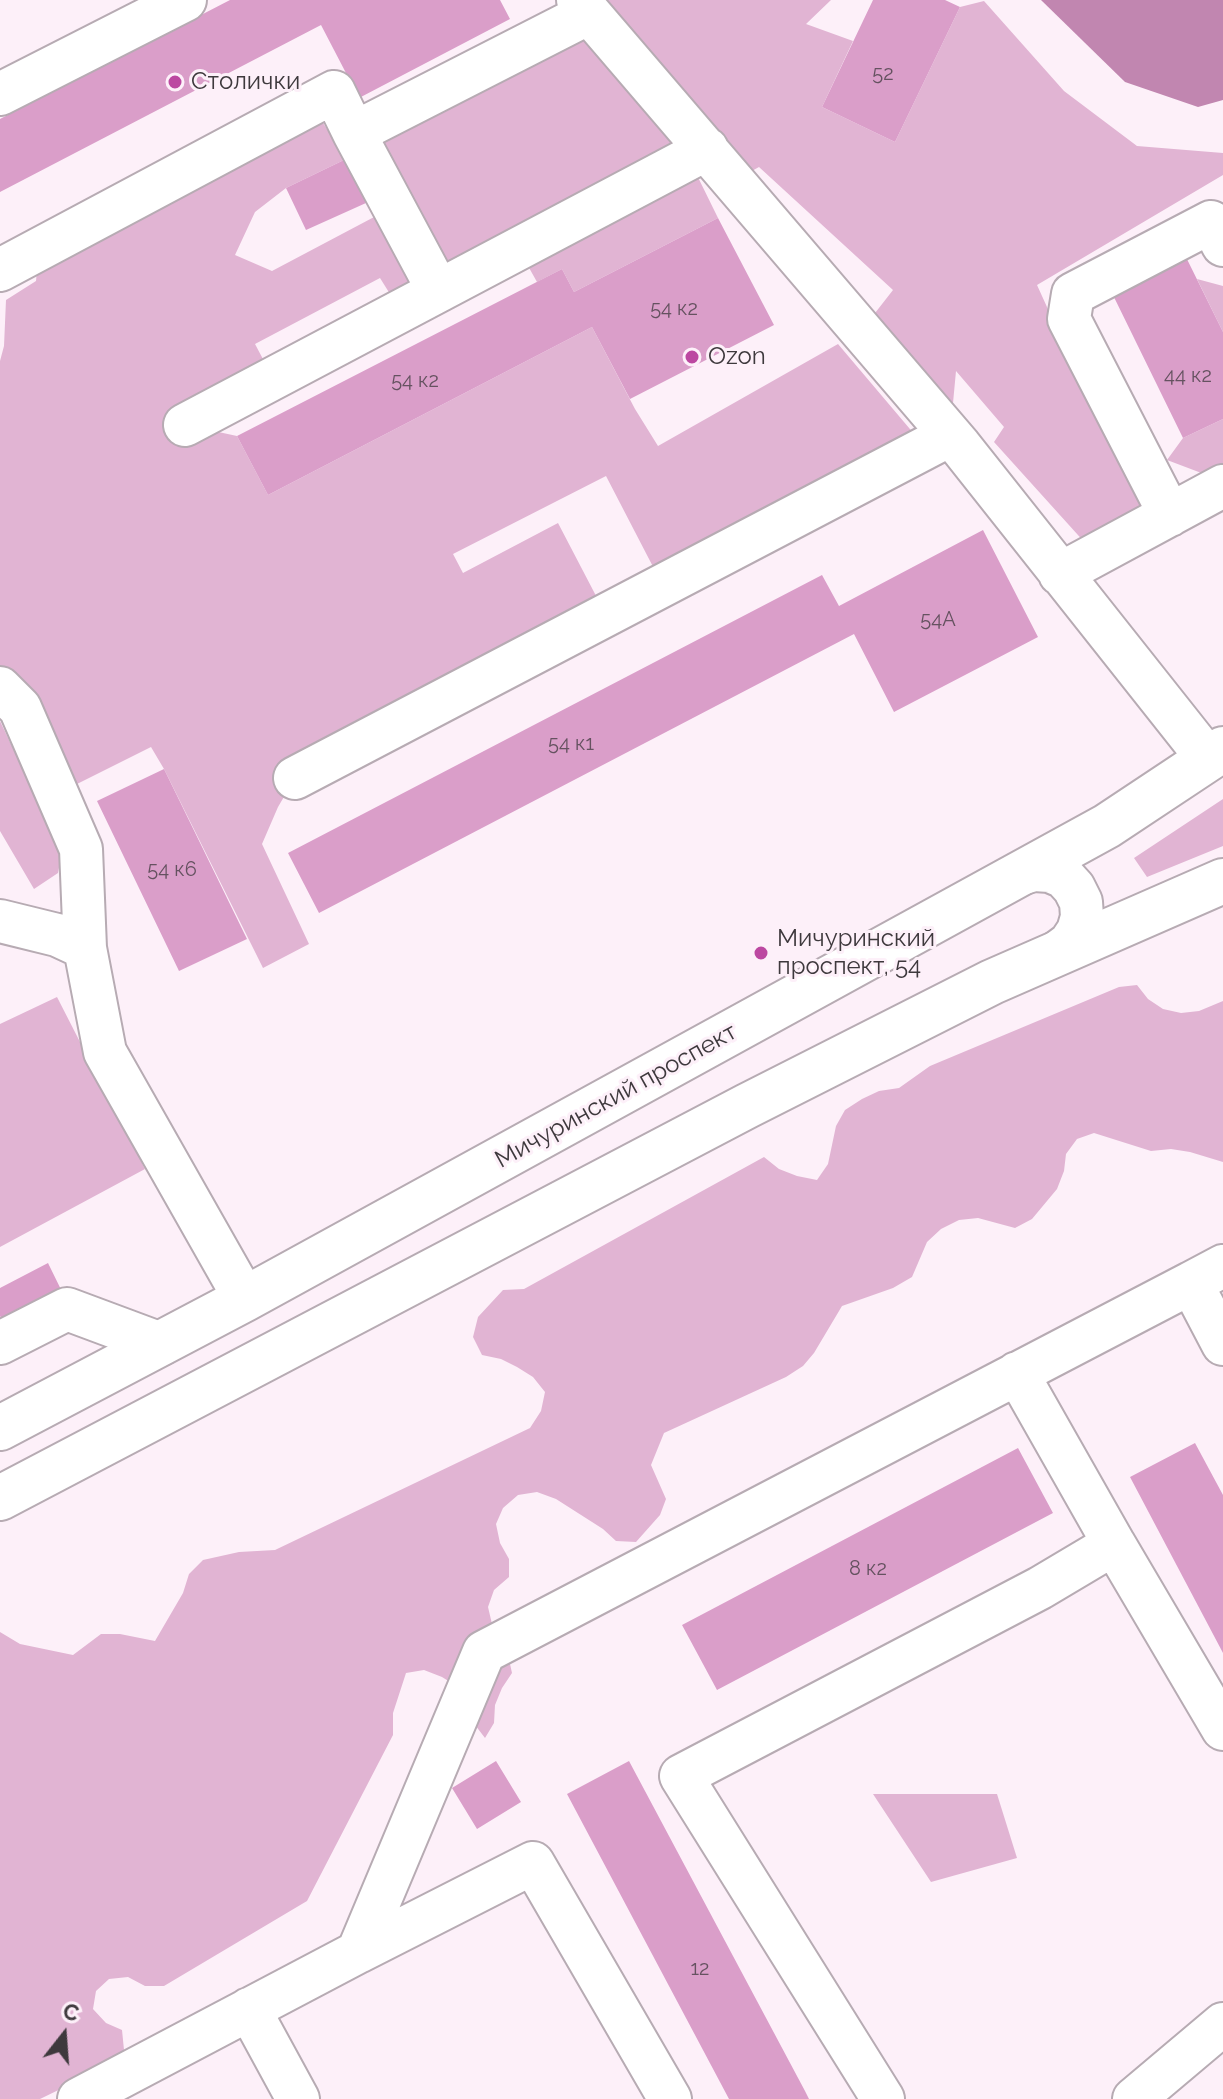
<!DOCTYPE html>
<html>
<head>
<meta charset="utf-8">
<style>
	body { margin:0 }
	#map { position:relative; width:1223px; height:2099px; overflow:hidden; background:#fdf0f9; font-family:Raleway,sans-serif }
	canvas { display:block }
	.north { position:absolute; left:24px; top:1995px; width:80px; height:80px; -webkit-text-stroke:6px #fdf0f9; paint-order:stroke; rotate:17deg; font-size:22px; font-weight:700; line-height:32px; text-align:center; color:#3e393d }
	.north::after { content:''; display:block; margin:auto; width:28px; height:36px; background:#3e393d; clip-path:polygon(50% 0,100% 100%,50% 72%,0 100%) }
</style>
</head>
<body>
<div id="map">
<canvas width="1223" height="2099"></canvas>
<div class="north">С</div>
</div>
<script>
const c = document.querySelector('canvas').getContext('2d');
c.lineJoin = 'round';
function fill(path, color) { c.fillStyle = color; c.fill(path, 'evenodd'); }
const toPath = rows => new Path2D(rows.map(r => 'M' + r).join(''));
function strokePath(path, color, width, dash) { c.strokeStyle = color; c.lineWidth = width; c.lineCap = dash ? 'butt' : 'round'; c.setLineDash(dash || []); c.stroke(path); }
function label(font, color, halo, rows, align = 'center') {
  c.font = font + ' Raleway,sans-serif'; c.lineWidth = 6; c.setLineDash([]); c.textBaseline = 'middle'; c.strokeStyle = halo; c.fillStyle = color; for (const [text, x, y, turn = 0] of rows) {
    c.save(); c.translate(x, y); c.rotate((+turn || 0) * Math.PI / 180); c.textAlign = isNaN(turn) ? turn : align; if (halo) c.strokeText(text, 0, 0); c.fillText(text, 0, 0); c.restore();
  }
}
const green = toPath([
	[578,0,831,0,806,24,853,41,822,107,895,142,960,7,984,1,1064,91,1137,146,1223,153,1223,175,1037,285,1062,340,1170,515,1096,555,994,442,1004,427,956,371,950,435,861,331,893,290,759,167,734,181],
	[572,22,689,159,718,218,574,292,562,269,537,282,518,248,400,310,380,278,255,344,273,378,186,425,237,436,268,495,592,327,635,409,658,446,838,344,926,448,663,586,606,476,453,554,463,573,558,523,606,615,295,778,278,807,262,844,309,944,263,968,164,769,151,747,57,794,0,688,0,361,4,346,6,300,36,281,39,249,311,104,346,159,286,188,255,212,235,255,272,271,393,207,354,133],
	[1197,279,1223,286,1223,332],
	[1223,419,1223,465,1204,474,1167,460,1183,438],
	[0,721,62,852,58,873,34,889,0,831],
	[1223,799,1223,846,1147,877,1134,858],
	[1137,985,1148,999,1163,1009,1181,1013,1199,1011,1223,1001,1223,1162,1190,1152,1171,1149,1151,1151,1094,1133,1077,1139,1066,1154,1064,1171,1057,1189,1032,1219,1015,1228,978,1218,959,1220,941,1229,927,1242,912,1277,893,1288,842,1306,814,1353,803,1366,786,1377,664,1433,651,1465,666,1499,660,1515,636,1542,616,1541,603,1529,556,1499,537,1492,518,1495,503,1508,496,1524,500,1543,509,1559,509,1577,494,1590,488,1607,492,1624,508,1655,512,1673,502,1688,495,1705,494,1723,485,1738,472,1721,458,1687,442,1677,424,1670,406,1673,393,1713,393,1735,307,1901,164,1986,145,1986,128,1977,109,1979,96,1991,93,2009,106,2023,122,2030,124,2050,114,2063,40,2099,0,2099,0,1632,20,1644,73,1655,101,1634,120,1634,155,1641,183,1593,189,1574,203,1560,239,1552,275,1550,530,1428,541,1411,545,1392,533,1377,517,1367,501,1359,482,1355,473,1337,478,1317,503,1290,524,1289,764,1157,779,1169,797,1176,817,1180,828,1164,836,1126,845,1110,862,1099,879,1091,899,1088,930,1066,1119,987],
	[57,997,145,1169,0,1247,0,1024],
	[873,1794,997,1794,1017,1858,931,1882]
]);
const water = toPath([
	[1041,0,1223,0,1223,100,1198,107,1125,82]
]);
const building = toPath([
	[230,0,500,0,510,19,359,98,321,25,0,192,0,119],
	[873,0,945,0,960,7,895,142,822,107],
	[346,159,366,203,306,230,286,188],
	[718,218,774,325,630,399,592,327,268,495,237,436,562,269,574,292],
	[1180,245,1223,332,1223,419,1183,438,1110,289],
	[983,530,1038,637,894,712,854,634,319,913,288,853,822,575,839,606],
	[164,769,247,939,179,971,97,801],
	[48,1263,71,1310,12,1339,0,1316,0,1288],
	[1195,1443,1223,1495,1223,1653,1130,1477],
	[1018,1448,1053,1513,717,1690,682,1625],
	[496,1761,521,1802,477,1829,452,1788],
	[629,1761,805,2091,809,2099,729,2099,567,1794]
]);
const minor = toPath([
	[578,0,960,446,1208,759],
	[0,94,185,0],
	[354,133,438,290],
	[0,270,334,92,354,133,589,13],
	[185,425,707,149],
	[1170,515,1069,319,1073,294,1211,222,1223,245],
	[1060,574,1223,486],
	[0,688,20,708,81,849,85,948],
	[295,778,950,435],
	[1020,874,1034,870,1050,871,1064,877,1074,888,1081,902,1082,917,1078,931,1070,943,1058,952],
	[0,921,57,935,85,948,105,1052,245,1299],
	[1223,1266,1191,1283,1223,1344],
	[0,1343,67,1309,161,1344],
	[1017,1373,1114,1544],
	[358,1952,533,1863,670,2099],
	[249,2009,298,2099],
	[79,2099,358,1952,484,1652,1191,1283],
	[883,2099,681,1776,1040,1588,1114,1544,1223,1729],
	[1134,2099,1223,2024]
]);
const major = toPath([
	[0,1428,245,1299,1107,826,1223,749],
	[0,1498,747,1106,992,982,1223,881]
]);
const markers = [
	[175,82,8,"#bc48a1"],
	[692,357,8,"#bc48a1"],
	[761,953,8,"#bc48a1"]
];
const numberNames = [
	["52",883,74],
	["54 к2",674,309],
	["44 к2",1188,376],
	["54 к2",415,381],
	["54А",938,620],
	["54 к1",571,744],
	["54 к6",172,870],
	["8 к2",868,1569],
	["12",700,1969]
];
const poiNames = [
	["Столички",191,82],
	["Ozon",708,357],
	["Мичуринский",777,939],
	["проспект, 54",777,967]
];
const streetNames = [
	["Мичуринский проспект",616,1096,-29]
];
fill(green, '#e1b4d3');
fill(water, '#c186b0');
fill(building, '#da9ec9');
strokePath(minor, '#b7abb3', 46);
strokePath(major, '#b7abb3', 48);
strokePath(minor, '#fff', 42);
strokePath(major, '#fff', 44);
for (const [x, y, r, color] of markers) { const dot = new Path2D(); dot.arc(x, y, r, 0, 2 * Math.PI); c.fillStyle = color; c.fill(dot); strokePath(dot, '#fdf0f9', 3); }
label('20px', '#655260', null, numberNames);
label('24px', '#3e393d', '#fdf0f9', poiNames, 'left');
label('24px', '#3e393d', '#fdf0f9', streetNames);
</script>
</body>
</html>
